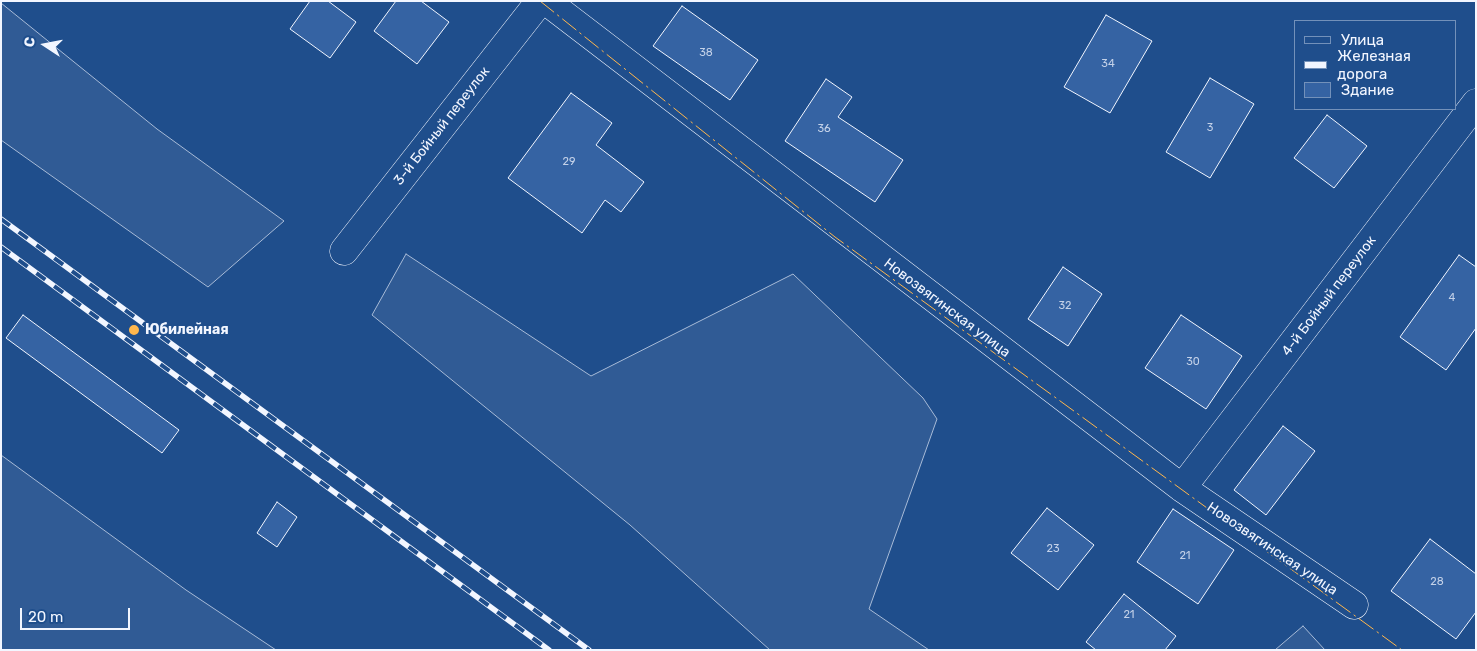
<!DOCTYPE html>
<html>
<head>
<meta charset="utf-8">
<style>
	body { margin:0 }
	#map { position:relative; width:1477px; height:651px; overflow:hidden; background:#1f4e8c; font-family:Rubik,sans-serif }
	canvas { display:block }
	.frame { position:absolute; inset:0; border:2px solid #f2f6ff; pointer-events:none }
	.legend { position:absolute; left:1294px; top:20px; width:162px; height:90px; box-sizing:border-box; background:#1f4e8c; border:1px solid #7391ba; margin:0; padding:6px 9px; list-style:none; font-size:15px; color:#f2f6ff }
	.legend li { display:flex; align-items:center; gap:10px; height:25px }
	.legend b { width:25px; border:1px solid #7391ba }
	.north { position:absolute; left:20px; top:20px; width:50px; height:50px; -webkit-text-stroke:4px #1f4e8c; paint-order:stroke; rotate:281deg; font-size:14px; font-weight:700; line-height:20px; text-align:center; color:#f2f6ff }
	.north::after { content:''; display:block; margin:auto; width:18px; height:22px; background:#f2f6ff; clip-path:polygon(50% 0,100% 100%,50% 72%,0 100%) }
	.scale { position:absolute; left:20px; top:608px; width:110px; height:22px; box-sizing:border-box; border:2px solid #f2f6ff; border-top:0; padding-left:6px; font-size:15px; line-height:18px; white-space:nowrap; color:#f2f6ff; -webkit-text-stroke:4px #1f4e8c; paint-order:stroke }
</style>
</head>
<body>
<div id="map">
<canvas width="1477" height="651"></canvas>
<div class="frame"></div>
<ul class="legend">
<li><b style="height:6px;background:#1f4e8c"></b>Улица</li>
<li><b style="height:6px;background:#f2f6ff"></b>Железная дорога</li>
<li><b style="height:14px;background:#3563a3"></b>Здание</li>
</ul>
<div class="north">С</div>
<div class="scale">20 m</div>
</div>
<script>
const c = document.querySelector('canvas').getContext('2d');
c.lineJoin = 'round';
function fill(path, color) { c.fillStyle = color; c.fill(path, 'evenodd'); }
const toPath = rows => new Path2D(rows.map(r => 'M' + r).join(''));
function strokePath(path, color, width, dash) { c.strokeStyle = color; c.lineWidth = width; c.lineCap = dash ? 'butt' : 'round'; c.setLineDash(dash || []); c.stroke(path); }
function label(font, color, halo, rows, align = 'center') {
  c.font = font + ' Rubik,sans-serif'; c.lineWidth = 4; c.setLineDash([]); c.textBaseline = 'middle'; c.strokeStyle = halo; c.fillStyle = color; for (const [text, x, y, turn = 0] of rows) {
    c.save(); c.translate(x, y); c.rotate((+turn || 0) * Math.PI / 180); c.textAlign = isNaN(turn) ? turn : align; if (halo) c.strokeText(text, 0, 0); c.fillText(text, 0, 0); c.restore();
  }
}
const built = toPath([
	[1,3,157,129,284,221,208,287,1,140,1,3],
	[406,254,591,376,793,274,923,398,937,419,869,609,929,650,770,650,630,525,372,315,406,254],
	[1,455,186,590,276,650,1,650,1,455],
	[1303,626,1325,650,1275,650,1303,626]
]);
const building = toPath([
	[310,1,328,1,356,22,330,58,290,29,310,1],
	[396,1,421,1,449,22,417,64,374,31,396,1],
	[682,6,758,60,730,100,653,46,682,6],
	[1106,15,1152,41,1110,113,1064,87,1106,15],
	[1210,78,1254,104,1210,178,1166,152,1210,78],
	[826,79,852,97,838,117,903,160,875,202,785,141,826,79],
	[571,93,612,123,596,145,644,182,621,212,605,200,582,233,508,178,571,93],
	[1327,115,1367,146,1334,188,1294,158,1327,115],
	[1459,255,1476,267,1476,328,1446,370,1400,337,1459,255],
	[1063,267,1102,294,1068,346,1028,319,1063,267],
	[23,315,179,430,162,453,6,338,23,315],
	[1181,315,1242,356,1206,409,1145,368,1181,315],
	[1283,426,1315,451,1266,515,1234,490,1283,426],
	[277,502,297,517,277,547,257,533,277,502],
	[1047,508,1094,545,1058,590,1011,553,1047,508],
	[1173,509,1234,550,1198,604,1137,562,1173,509],
	[1430,539,1476,574,1476,612,1456,639,1391,591,1430,539],
	[1124,594,1176,636,1165,650,1096,650,1086,642,1124,594]
]);
const street = toPath([
	[546,1,1182,488,1354,605],
	[344,251,540,1],
	[1182,488,1476,103]
]);
const rail = toPath([
	[1,219,589,650],
	[1,247,549,650]
]);
const power = toPath([
	[540,1,835,237,1402,650]
]);
const markers = [
	[134,330,6,"#ffb74d"]
];
const numberNames = [
	["38",706,53],
	["34",1108,64],
	["3",1210,128],
	["36",824,129],
	["29",569,162],
	["4",1452,298],
	["32",1065,306],
	["30",1193,362],
	["23",1053,549],
	["21",1185,556],
	["28",1437,582],
	["21",1129,615]
];
const streetNames = [
	["3-й Бойный переулок",442,126,-52],
	["4-й Бойный переулок",1329,296,-53],
	["Новозвягинская улица",947,308,37],
	["Новозвягинская улица",1272,549,34]
];
const poiNames = [
	["Юбилейная",145,330]
];
fill(built, '#305b95');
strokePath(built, '#a8bbd7', 1);
fill(building, '#3563a3');
strokePath(building, '#f2f6ff', 1);
strokePath(street, '#f2f6ff', 29);
strokePath(street, '#1f4e8c', 28);
strokePath(rail, '#f2f6ff', 5.5);
strokePath(rail, '#1f4e8c', 4, [11]);
strokePath(power, '#ffb74d', 1, [18, 4, 2.5, 4]);
for (const [x, y, r, color] of markers) { const dot = new Path2D(); dot.arc(x, y, r, 0, 2 * Math.PI); c.fillStyle = color; c.fill(dot); strokePath(dot, '#1f4e8c', 2); }
label('11px', '#c3d1e8', null, numberNames);
label('14px', '#f2f6ff', '#1f4e8c', streetNames);
label('bold 14px', '#f2f6ff', '#1f4e8c', poiNames, 'left');
</script>
</body>
</html>
